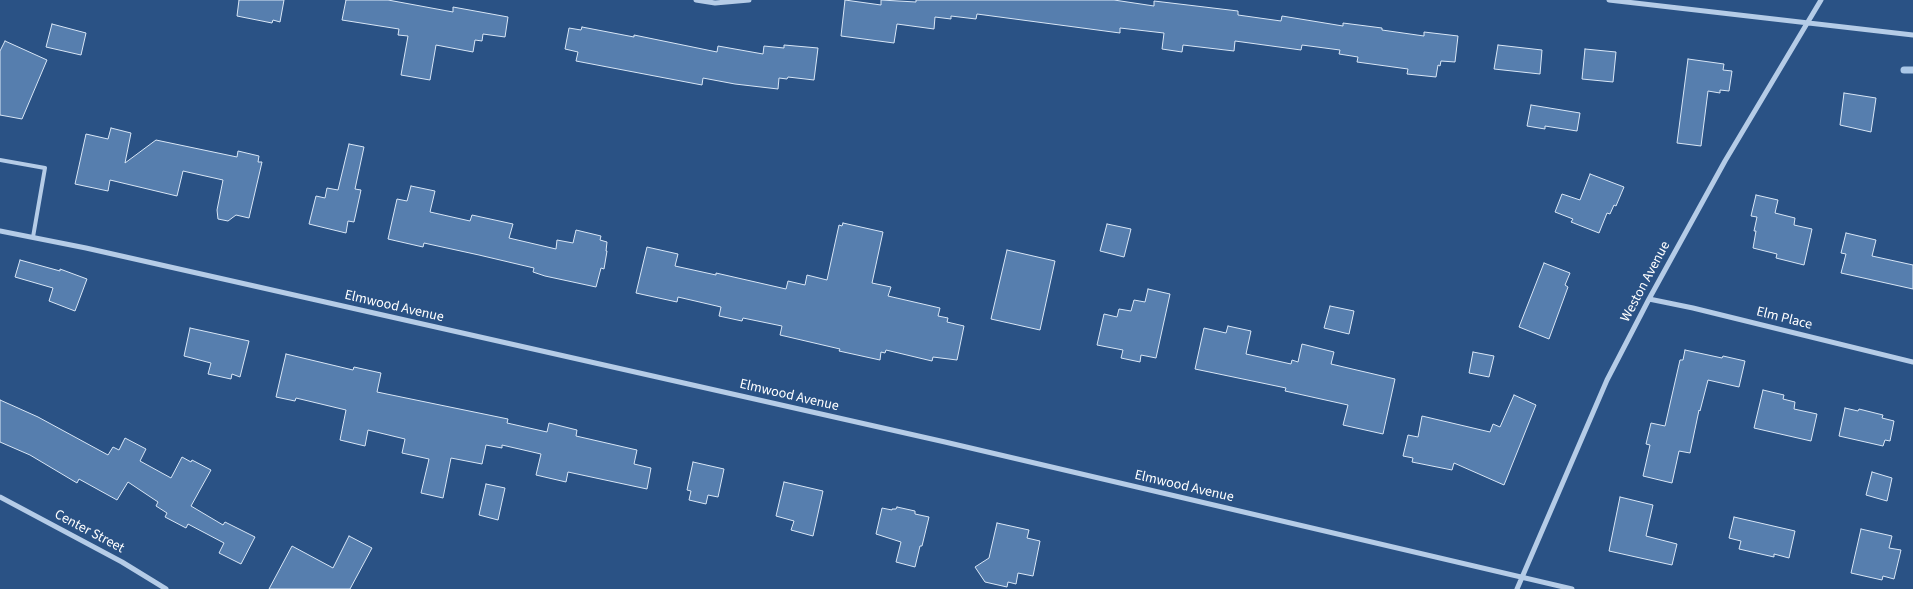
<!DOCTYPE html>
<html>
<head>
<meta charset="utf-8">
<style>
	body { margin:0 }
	canvas { display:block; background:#2a5285 }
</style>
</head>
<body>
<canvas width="1913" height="589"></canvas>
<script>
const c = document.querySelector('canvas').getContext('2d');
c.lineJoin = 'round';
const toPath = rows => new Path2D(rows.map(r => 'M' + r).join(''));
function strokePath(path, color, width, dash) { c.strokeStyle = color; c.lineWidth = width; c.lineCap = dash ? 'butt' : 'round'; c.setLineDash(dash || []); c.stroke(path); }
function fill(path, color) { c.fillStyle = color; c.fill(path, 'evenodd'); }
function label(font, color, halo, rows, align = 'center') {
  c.font = font + ' "Source Sans 3",sans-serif'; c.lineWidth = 4; c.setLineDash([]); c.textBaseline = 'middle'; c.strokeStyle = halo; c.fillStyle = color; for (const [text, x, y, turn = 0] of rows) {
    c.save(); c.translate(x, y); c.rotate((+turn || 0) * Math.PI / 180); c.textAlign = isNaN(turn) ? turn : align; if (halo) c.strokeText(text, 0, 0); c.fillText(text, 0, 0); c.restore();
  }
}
const stream = toPath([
	[1904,70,1913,70]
]);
const building = toPath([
	[239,0,284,0,280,22,273,20,272,23,237,16,239,0],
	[346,0,388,0,453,12,453,7,508,17,505,37,483,34,482,41,475,40,473,52,436,45,430,80,401,75,408,36,398,35,399,29,342,20,346,0],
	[845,0,881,5,881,0,916,2,916,0,1114,0,1154,6,1154,1,1238,11,1238,15,1281,21,1282,16,1343,26,1343,23,1382,28,1382,30,1424,36,1424,32,1458,36,1455,62,1441,61,1440,66,1438,65,1436,77,1407,74,1408,69,1357,62,1358,57,1339,54,1340,50,1302,45,1301,50,1235,41,1234,51,1183,45,1182,52,1162,49,1164,33,1120,28,1120,33,977,14,976,19,951,16,951,19,935,17,934,29,897,24,894,43,841,36,845,0],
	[52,24,86,33,81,55,46,47,52,24],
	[582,27,634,37,634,35,717,52,718,46,763,54,764,46,784,48,784,45,818,48,814,80,788,77,787,79,779,78,778,89,735,84,703,78,702,85,576,61,578,52,565,49,569,28,581,30,582,27],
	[5,41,47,60,22,119,0,115,0,51,5,41],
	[1498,45,1542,50,1540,74,1494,69,1498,45],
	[1585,49,1616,52,1613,82,1582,79,1585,49],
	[1688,59,1724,64,1723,70,1732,71,1729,91,1720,90,1720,93,1708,91,1701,146,1677,143,1688,59],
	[1844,93,1876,98,1871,132,1840,125,1844,93],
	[1531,105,1580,113,1577,131,1545,126,1545,129,1527,126,1531,105],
	[111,128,131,133,125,163,156,140,237,157,238,151,259,156,258,162,262,162,249,218,236,215,228,221,218,219,217,210,223,180,183,171,177,196,110,180,108,191,75,184,86,134,108,139,111,128],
	[349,144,364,147,355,189,361,190,354,222,348,221,346,233,309,224,316,196,325,198,327,188,338,190,349,144],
	[1590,174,1624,187,1616,206,1614,205,1610,214,1607,213,1599,233,1571,222,1573,219,1555,212,1562,194,1580,200,1590,174],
	[411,186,435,191,430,212,470,221,472,215,513,224,509,238,556,249,557,240,573,243,576,230,601,236,600,240,607,242,606,251,607,251,604,269,601,268,596,287,545,276,533,272,534,268,479,255,424,243,423,247,388,239,397,199,407,201,411,186],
	[1756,195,1778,200,1775,213,1795,218,1794,225,1812,229,1804,265,1776,258,1777,254,1753,248,1756,231,1754,231,1757,217,1751,216,1756,195],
	[843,223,883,232,872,283,891,287,888,296,940,308,938,316,948,318,947,322,964,326,957,360,933,357,932,361,886,350,885,353,881,352,880,360,839,351,840,349,780,335,782,326,743,318,742,321,719,316,721,307,678,297,677,302,636,293,647,247,678,254,675,266,716,275,716,273,786,289,788,281,805,285,807,275,827,280,839,225,842,226,843,223],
	[1107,224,1131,229,1124,257,1100,251,1107,224],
	[1846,233,1876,240,1872,256,1913,265,1913,289,1841,273,1846,254,1841,253,1846,233],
	[1007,250,1055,261,1040,330,991,319,1007,250],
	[20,260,60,271,60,269,87,279,75,311,49,301,53,288,15,277,20,260],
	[1544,263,1570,273,1565,285,1568,287,1549,339,1519,327,1544,263],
	[1148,289,1170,294,1156,358,1141,355,1140,362,1121,358,1123,350,1097,345,1104,314,1117,317,1119,309,1131,311,1134,300,1145,302,1148,289],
	[1330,306,1354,311,1349,334,1324,328,1330,306],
	[1228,326,1251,331,1246,354,1291,364,1292,360,1298,362,1302,344,1334,352,1331,364,1395,379,1383,434,1343,425,1348,405,1285,391,1286,388,1195,369,1204,328,1226,333,1228,326],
	[190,328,249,341,240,377,232,374,231,379,208,374,211,363,184,356,190,328],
	[1685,350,1722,358,1723,356,1745,361,1739,387,1708,380,1700,411,1699,410,1690,453,1679,451,1672,483,1643,476,1650,445,1646,444,1651,423,1665,426,1680,360,1683,360,1685,350],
	[1473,352,1494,356,1489,377,1469,373,1473,352],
	[286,354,353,370,354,367,381,373,377,392,508,419,507,423,547,432,549,423,577,430,576,436,637,450,634,464,651,468,647,489,568,472,566,482,536,475,541,454,502,445,502,448,486,445,482,464,451,458,443,498,421,493,429,459,402,453,405,439,368,430,365,446,340,440,346,410,296,398,295,401,276,397,286,354],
	[1763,390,1784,395,1783,399,1795,402,1794,409,1817,414,1811,441,1754,428,1763,390],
	[1514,395,1536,405,1504,485,1454,463,1452,470,1412,462,1413,458,1403,456,1408,435,1418,437,1422,416,1490,432,1493,424,1500,427,1514,395],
	[0,400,38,417,108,455,113,447,119,450,125,438,146,449,140,461,171,478,182,457,191,462,192,460,211,470,191,506,223,525,225,522,255,537,241,564,219,553,224,543,188,524,186,528,165,517,167,513,156,506,158,502,128,482,117,500,79,479,77,483,30,455,0,442,0,400],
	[1845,408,1858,411,1859,409,1883,415,1882,418,1894,421,1890,441,1885,440,1883,446,1839,436,1845,408],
	[693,462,724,469,718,497,708,495,706,504,689,500,691,491,687,490,693,462],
	[1872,472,1892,478,1887,501,1866,495,1872,472],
	[784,482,823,491,813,536,791,530,794,521,776,516,784,482],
	[486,484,505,488,498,520,479,515,486,484],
	[1620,497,1653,505,1646,536,1677,544,1672,565,1609,551,1620,497],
	[897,507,915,511,915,514,929,517,922,546,920,546,915,567,896,562,901,542,876,534,882,508,892,510,892,509,896,509,897,507],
	[1734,517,1795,531,1789,558,1774,554,1774,557,1739,549,1741,541,1729,538,1734,517],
	[997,523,1029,530,1027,538,1040,541,1033,576,1018,573,1016,584,1008,582,1007,587,985,582,975,567,989,558,997,523],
	[1861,529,1892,536,1889,548,1901,550,1894,579,1883,576,1882,580,1851,573,1861,529],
	[349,536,372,548,350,589,269,589,292,546,333,568,349,536]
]);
const service = toPath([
	[0,160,45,168,33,237]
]);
const minor = toPath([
	[696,0,715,3,749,0],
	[1609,0,1913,35],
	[0,231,86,248,945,442,1572,589],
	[1649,299,1693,308,1913,362],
	[0,497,122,562,166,589],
	[1517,589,1607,380,1649,299,1725,161,1821,0]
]);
const streetNames = [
	["Weston Avenue",1646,282,-62],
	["Elmwood Avenue",394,307,13],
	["Elm Place",1784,319,14],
	["Elmwood Avenue",789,396,13],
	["Elmwood Avenue",1184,487,13],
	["Center Street",89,532,28]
];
strokePath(stream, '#aac7e7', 7);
fill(building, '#567eae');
strokePath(building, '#d8e6f6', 1);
strokePath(service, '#b5cce7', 4);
strokePath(minor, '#b5cce7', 5);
label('14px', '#fff', '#2a5285', streetNames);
</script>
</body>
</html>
